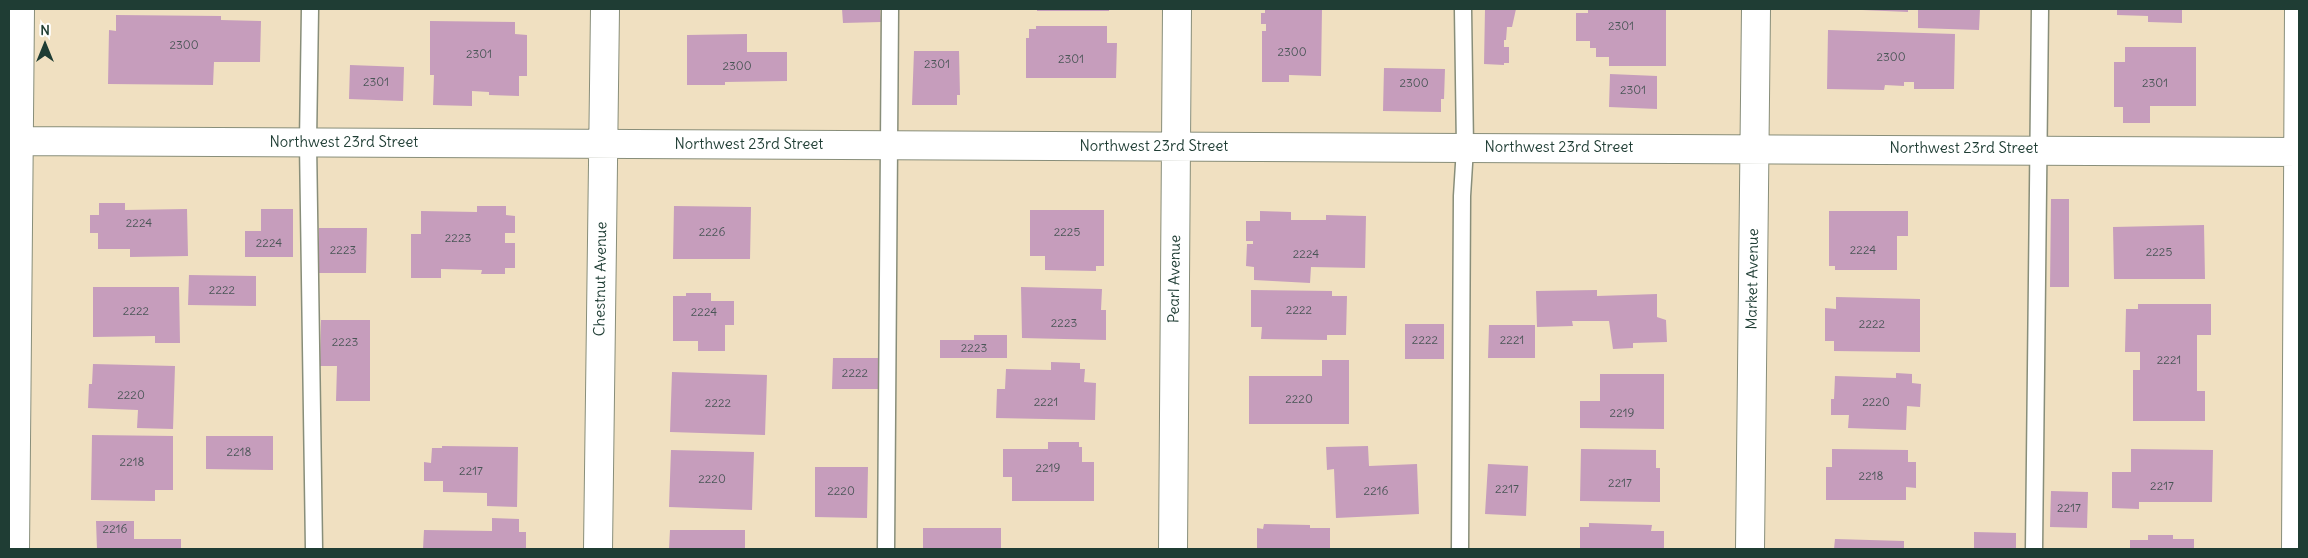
<!DOCTYPE html>
<html>
<head>
<meta charset="utf-8">
<style>
	body { margin:0 }
	#map { position:relative; width:2308px; height:558px; overflow:hidden; background:#f0e0c1; font-family:Delius,sans-serif }
	canvas { display:block }
	.frame { position:absolute; inset:0; border:10px solid #1f3d34; pointer-events:none }
	.north { position:absolute; left:20px; top:20px; width:50px; height:50px; -webkit-text-stroke:4px #fff; paint-order:stroke; rotate:0deg; font-size:14px; font-weight:700; line-height:20px; text-align:center; color:#1f3d34 }
	.north::after { content:''; display:block; margin:auto; width:18px; height:22px; background:#1f3d34; clip-path:polygon(50% 0,100% 100%,50% 72%,0 100%) }
</style>
</head>
<body>
<div id="map">
<canvas width="2308" height="558"></canvas>
<div class="frame"></div>
<div class="north">N</div>
</div>
<script>
const c = document.querySelector('canvas').getContext('2d');
c.lineJoin = 'round';
function fill(path, color) { c.fillStyle = color; c.fill(path, 'evenodd'); }
const toPath = rows => new Path2D(rows.map(r => 'M' + r).join(''));
function strokePath(path, color, width, dash) { c.strokeStyle = color; c.lineWidth = width; c.lineCap = dash ? 'butt' : 'round'; c.setLineDash(dash || []); c.stroke(path); }
function label(font, color, halo, rows, align = 'center') {
  c.font = font + ' Delius,sans-serif'; c.lineWidth = 5; c.setLineDash([]); c.textBaseline = 'middle'; c.strokeStyle = halo; c.fillStyle = color; for (const [text, x, y, turn = 0] of rows) {
    c.save(); c.translate(x, y); c.rotate((+turn || 0) * Math.PI / 180); c.textAlign = isNaN(turn) ? turn : align; if (halo) c.strokeText(text, 0, 0); c.fillText(text, 0, 0); c.restore();
  }
}
const building = toPath([
	[842,9,880,9,881,22,843,23],
	[1037,9,1109,9,1109,11,1037,11],
	[1265,9,1322,9,1321,76,1289,75,1289,82,1262,82,1262,31,1266,31,1266,24,1261,24,1261,13,1265,13],
	[1485,9,1516,9,1512,27,1507,27,1506,40,1504,40,1504,47,1509,47,1509,63,1504,63,1504,65,1484,64],
	[1588,9,1666,9,1666,66,1609,66,1609,57,1596,57,1596,48,1590,48,1590,41,1576,41,1576,13,1588,13],
	[1862,9,1908,9,1908,12,1862,10],
	[1918,9,1980,9,1979,30,1918,28],
	[2117,9,2182,9,2182,23,2148,22,2148,16,2117,15],
	[116,15,221,16,221,20,261,21,260,62,214,62,213,85,108,84,109,30,116,31],
	[430,21,515,22,515,34,527,35,527,76,519,76,519,96,489,95,489,92,472,91,472,106,433,105,434,75,430,75],
	[1036,26,1107,26,1107,43,1117,43,1116,78,1026,78,1026,38,1029,38,1029,29,1036,29],
	[1828,30,1955,34,1954,89,1914,89,1914,82,1904,82,1904,86,1885,85,1884,90,1827,89],
	[747,34,747,52,787,52,787,81,725,82,725,85,687,85,687,35],
	[2125,47,2196,47,2196,106,2150,106,2150,123,2123,123,2123,107,2114,107,2114,62,2125,62],
	[914,51,959,51,960,95,957,95,957,105,912,105],
	[350,65,404,67,403,101,349,99],
	[1384,68,1445,69,1444,99,1441,99,1441,112,1383,111],
	[1610,74,1657,76,1657,109,1609,107],
	[2051,199,2069,199,2069,287,2050,287],
	[99,203,125,203,125,210,187,209,188,256,130,257,130,249,98,249,98,233,90,233,90,215,99,215],
	[477,206,506,206,506,215,515,216,515,233,505,233,505,243,515,243,515,268,505,268,505,274,481,274,482,270,441,269,441,278,411,278,411,234,421,234,421,211,477,212],
	[674,206,751,207,750,259,673,259],
	[261,209,293,209,293,257,245,257,245,231,261,231],
	[1030,210,1104,210,1104,266,1096,266,1096,271,1045,270,1045,256,1030,256],
	[1260,211,1291,212,1291,220,1326,220,1326,215,1366,216,1365,268,1311,267,1310,283,1254,280,1254,267,1246,266,1247,244,1253,244,1253,241,1246,241,1246,221,1260,221],
	[1829,211,1908,211,1908,236,1897,236,1897,270,1835,270,1835,266,1829,266],
	[2204,225,2205,279,2114,279,2113,227],
	[319,228,367,228,366,273,319,273],
	[189,275,256,276,256,306,188,305],
	[93,287,179,287,180,343,155,343,155,336,93,337],
	[1021,287,1102,289,1101,310,1106,310,1106,340,1022,338],
	[1251,290,1332,291,1332,296,1347,296,1346,335,1327,335,1327,340,1261,339,1262,327,1251,327],
	[1597,290,1597,296,1657,294,1657,317,1666,320,1667,342,1633,343,1633,348,1613,349,1609,321,1572,321,1573,326,1537,327,1536,291],
	[686,293,711,293,711,301,734,301,734,325,725,325,725,351,698,351,698,341,673,341,673,296,686,296],
	[1836,297,1920,299,1920,352,1834,351,1834,341,1825,341,1825,308,1836,309],
	[2138,304,2211,304,2211,335,2197,335,2197,391,2205,391,2205,421,2133,421,2133,370,2140,370,2140,352,2125,352,2126,309,2138,309],
	[321,320,370,320,370,401,336,401,337,366,320,366],
	[1405,324,1444,324,1444,359,1405,359],
	[1489,325,1535,325,1535,358,1488,358],
	[974,335,1007,335,1007,358,940,358,940,340,974,340],
	[833,358,878,358,878,389,832,389],
	[1322,360,1349,360,1349,424,1249,424,1249,376,1322,376],
	[1051,362,1080,363,1080,369,1085,369,1084,382,1096,383,1095,420,996,418,997,389,1005,389,1006,369,1051,370],
	[93,364,175,366,173,429,137,428,138,410,88,408,89,384,92,384],
	[672,372,767,375,765,435,670,432],
	[1896,373,1912,374,1912,383,1921,384,1920,407,1907,406,1906,430,1848,428,1849,415,1831,415,1831,399,1834,399,1835,376,1896,378],
	[1600,374,1664,374,1664,429,1580,428,1580,401,1600,401],
	[92,435,173,436,173,490,155,490,155,501,91,500],
	[206,436,273,436,273,470,206,469],
	[1048,442,1079,442,1079,447,1082,447,1082,462,1094,462,1094,501,1012,501,1012,477,1003,477,1003,449,1048,449],
	[442,446,518,447,517,507,487,506,487,493,443,492,443,481,424,481,424,462,431,463,432,448,442,448],
	[1368,446,1369,466,1417,464,1419,514,1336,518,1334,469,1327,470,1326,447],
	[1581,449,1656,450,1656,468,1660,468,1660,502,1580,501],
	[1832,449,1908,450,1908,462,1916,462,1916,488,1906,487,1906,500,1826,500,1826,467,1832,467],
	[2131,449,2213,450,2212,502,2139,502,2139,509,2112,508,2112,472,2131,472],
	[671,450,754,452,752,510,669,507],
	[1488,464,1528,466,1526,516,1485,514],
	[815,467,868,467,867,518,815,517],
	[2051,491,2088,492,2087,528,2050,527],
	[492,518,519,519,519,532,526,532,526,549,423,549,424,530,492,531],
	[96,521,134,521,134,539,181,539,181,549,97,549],
	[1589,523,1652,525,1651,531,1664,531,1664,549,1580,549,1580,527,1589,527],
	[1264,524,1310,525,1310,528,1330,528,1330,549,1257,549,1257,528,1263,529],
	[923,528,1001,528,1001,549,923,549],
	[670,530,745,530,745,549,669,549],
	[1974,532,2016,533,2016,549,1974,549],
	[2148,535,2173,535,2173,539,2194,539,2194,549,2130,549,2130,540,2148,540],
	[1835,539,1904,541,1904,549,1834,549]
]);
const lane = toPath([
	[310,9,308,142,314,549],
	[886,549,890,9],
	[1460,549,1462,196,1465,148,1463,9],
	[2034,549,2040,9]
]);
const street = toPath([
	[9,141,2299,152],
	[15,549,20,9],
	[598,549,605,9],
	[1173,549,1177,9],
	[1750,549,1756,9],
	[2296,549,2299,9]
]);
const numberNames = [
	["2301",1621,27],
	["2300",184,46],
	["2300",1292,53],
	["2301",479,55],
	["2300",1891,58],
	["2301",1071,60],
	["2301",937,65],
	["2300",737,67],
	["2301",376,83],
	["2300",1414,84],
	["2301",2155,84],
	["2301",1633,91],
	["2224",139,224],
	["2226",712,233],
	["2225",1067,233],
	["2223",458,239],
	["2224",269,244],
	["2223",343,251],
	["2224",1863,251],
	["2225",2159,253],
	["2224",1306,255],
	["2222",222,291],
	["2222",1299,311],
	["2222",136,312],
	["2224",704,313],
	["2223",1064,324],
	["2222",1872,325],
	["2222",1425,341],
	["2221",1512,341],
	["2223",345,343],
	["2223",974,349],
	["2221",2169,361],
	["2222",855,374],
	["2220",131,396],
	["2220",1299,400],
	["2221",1046,403],
	["2220",1876,403],
	["2222",718,404],
	["2219",1622,414],
	["2218",239,453],
	["2218",132,463],
	["2219",1048,469],
	["2217",471,472],
	["2218",1871,477],
	["2220",712,480],
	["2217",1620,484],
	["2217",2162,487],
	["2217",1507,490],
	["2220",841,492],
	["2216",1376,492],
	["2217",2069,509],
	["2216",115,530]
];
const streetNames = [
	["Northwest 23rd Street",344,143],
	["Northwest 23rd Street",749,145],
	["Northwest 23rd Street",1154,147],
	["Northwest 23rd Street",1559,148],
	["Northwest 23rd Street",1964,149],
	["Chestnut Avenue",601,279,-89],
	["Pearl Avenue",1175,279,-89],
	["Market Avenue",1753,279,-89]
];
fill(building, '#c69dbc');
strokePath(lane, '#888e7a', 19);
strokePath(street, '#888e7a', 30);
strokePath(lane, '#fff', 16);
strokePath(street, '#fff', 28);
label('12px', '#495556', null, numberNames);
label('15px', '#1f3d34', '#fff', streetNames);
</script>
</body>
</html>
